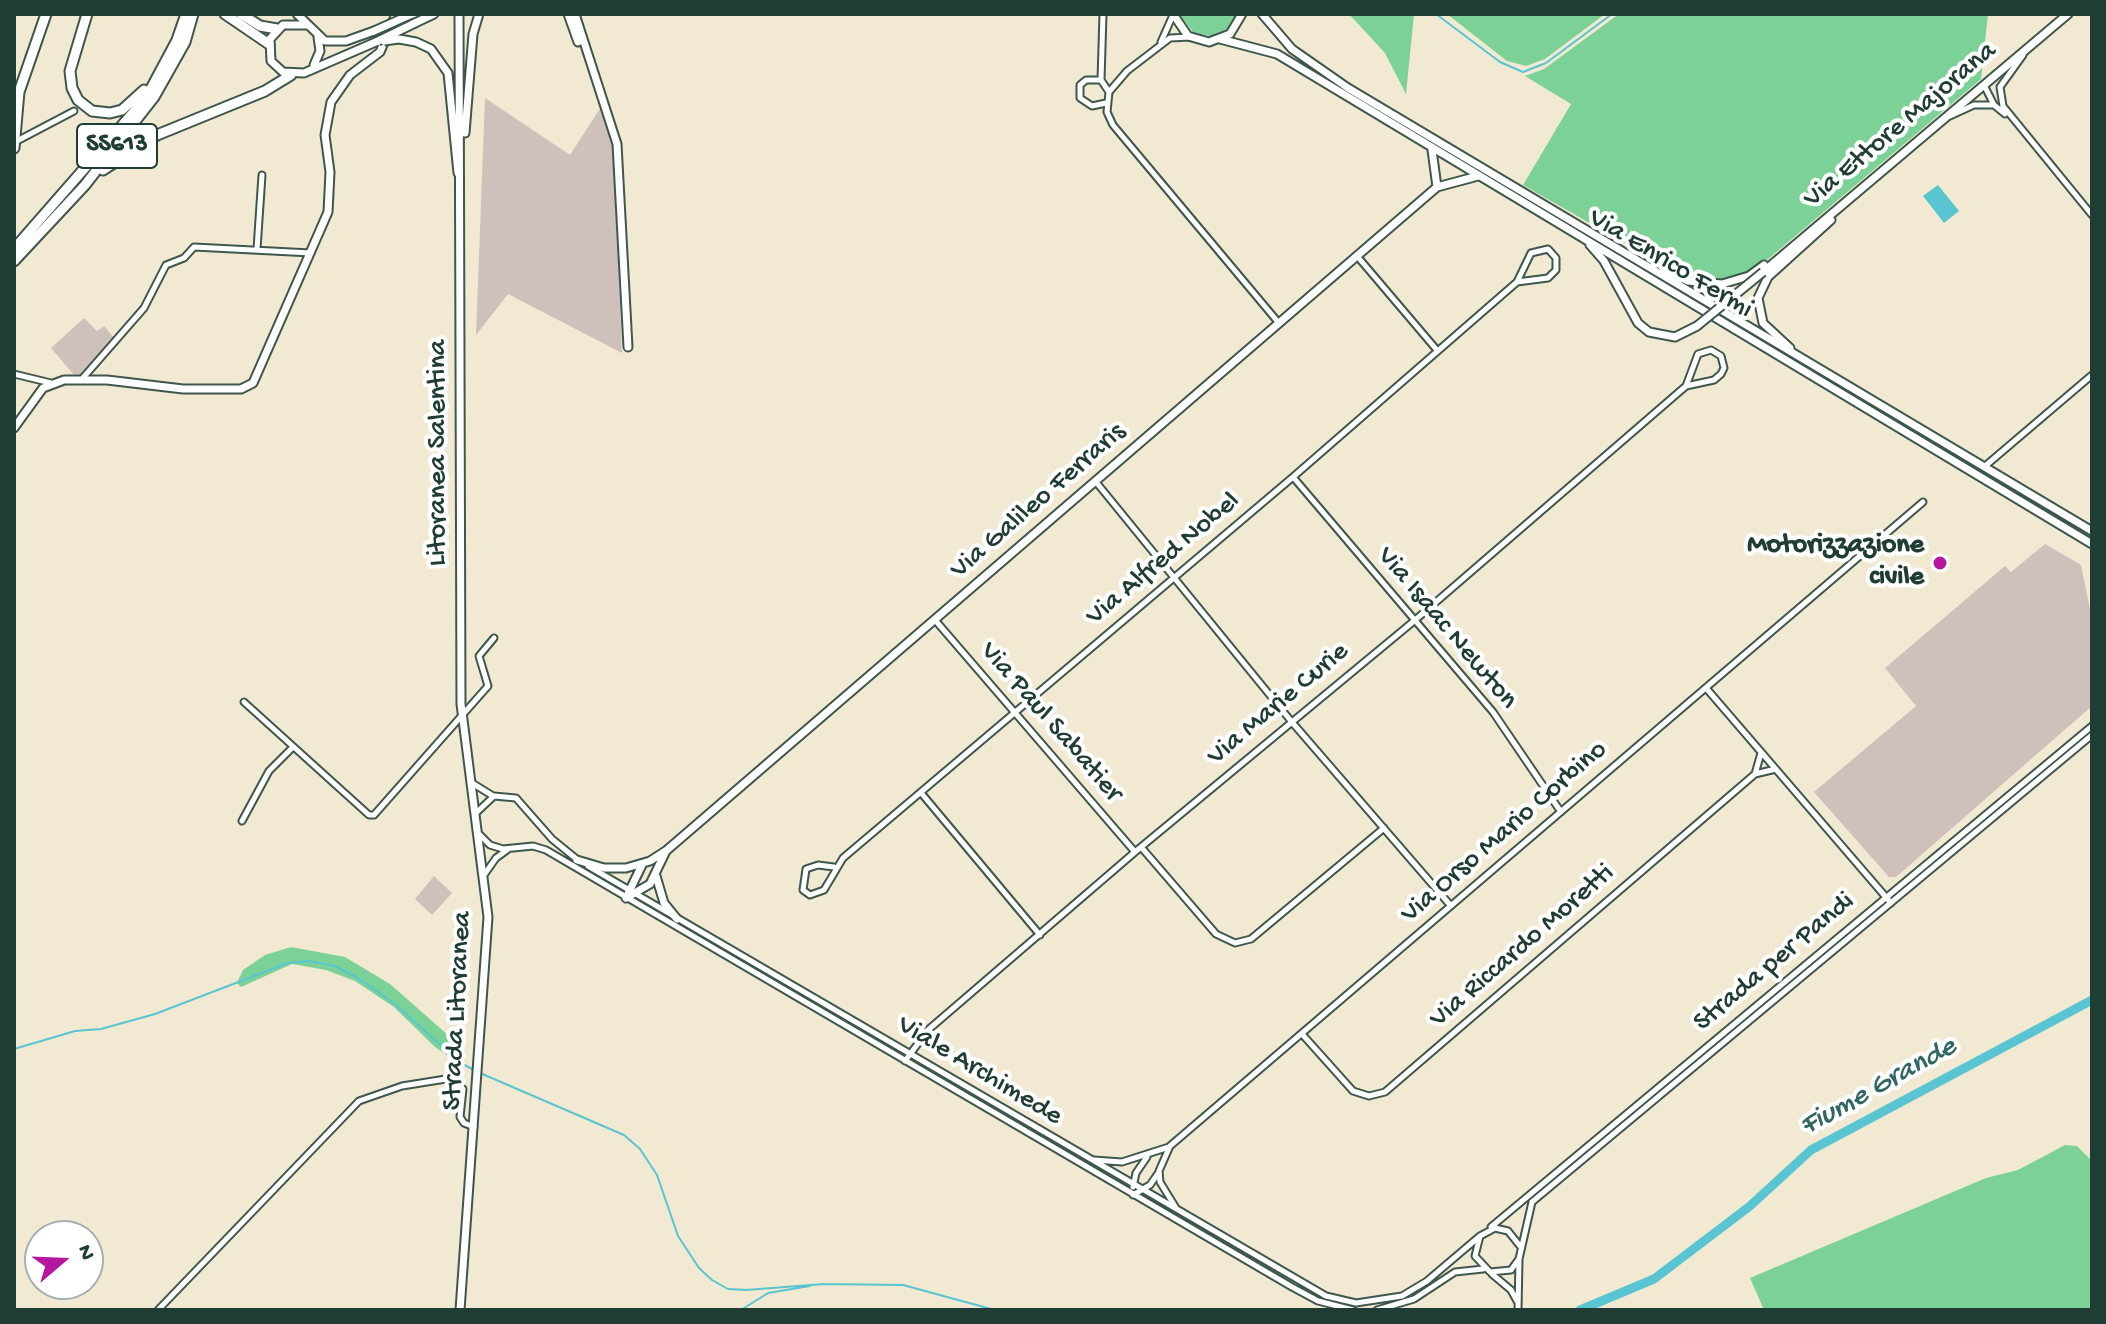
<!DOCTYPE html>
<html>
<head>
<meta charset="utf-8">
<style>
	body { margin:0 }
	#map { position:relative; width:2106px; height:1324px; overflow:hidden; background:#f1e9d1; font-family:"Gochi Hand",sans-serif }
	canvas { display:block }
	.frame { position:absolute; inset:0; border:16px solid #1f3d34; pointer-events:none }
	.north { position:absolute; left:24px; top:1220px; width:80px; height:80px; box-sizing:border-box; background:#fff; border:2px solid #a5b1ae; border-radius:50%; rotate:71deg; font-size:22px; font-weight:700; line-height:32px; text-align:center; color:#1f3d34 }
	.north::after { content:''; display:block; margin:auto; width:28px; height:36px; background:#b5179e; clip-path:polygon(50% 0,100% 100%,50% 72%,0 100%) }
</style>
</head>
<body>
<div id="map">
<canvas width="2106" height="1324"></canvas>
<div class="frame"></div>
<div class="north">N</div>
</div>
<script>
const c = document.querySelector('canvas').getContext('2d');
c.lineJoin = 'round';
function fill(path, color) { c.fillStyle = color; c.fill(path, 'evenodd'); }
const toPath = rows => new Path2D(rows.map(r => 'M' + r).join(''));
function strokePath(path, color, width, dash) { c.strokeStyle = color; c.lineWidth = width; c.lineCap = dash ? 'butt' : 'round'; c.setLineDash(dash || []); c.stroke(path); }
function label(font, color, halo, rows, align = 'center') {
  c.font = font + ' "Gochi Hand",sans-serif'; c.lineWidth = 8; c.setLineDash([]); c.textBaseline = 'middle'; c.strokeStyle = halo; c.fillStyle = color; for (const [text, x, y, turn = 0] of rows) {
    c.save(); c.translate(x, y); c.rotate((+turn || 0) * Math.PI / 180); c.textAlign = isNaN(turn) ? turn : align; if (halo) c.strokeText(text, 0, 0); c.fillText(text, 0, 0); c.restore();
  }
}
const industrial = toPath([
	[485,98,570,155,601,107,614,146,622,353,508,294,476,335],
	[84,318,97,331,104,326,114,338,82,374,74,375,51,348],
	[2045,544,2081,565,2092,619,2092,706,1896,877,1889,877,1814,792,1916,706,1885,668,2005,566,2011,572],
	[434,876,452,893,432,915,415,899]
]);
const green = toPath([
	[1179,14,1237,14,1227,29,1210,36,1193,32],
	[1349,14,1414,14,1406,94,1385,53],
	[1447,14,1605,14,1545,59,1526,66,1507,61],
	[1619,14,1988,14,1981,79,1761,265,1749,274,1721,282,1677,273,1523,185,1571,104,1525,76,1544,69],
	[291,947,345,957,390,984,466,1051,464,1067,435,1047,394,1007,355,981,326,970,292,964,241,987,237,983,243,970,265,955],
	[2065,1145,2077,1146,2092,1161,2092,1310,1764,1310,1750,1278,1986,1178,2018,1170]
]);
const water = toPath([
	[1938,185,1959,211,1944,223,1923,196]
]);
const stream = toPath([
	[1436,14,1500,62,1523,72,1546,63,1612,14],
	[14,1049,75,1031,101,1029,155,1014,288,963,310,961,334,966,358,978,396,1005,459,1062,474,1070],
	[480,1073,624,1135,640,1149,657,1175,678,1236,699,1268,712,1280,728,1289,746,1290,824,1284],
	[824,1284,903,1285,995,1310],
	[741,1310,768,1293,810,1286]
]);
const river = toPath([
	[1580,1310,1654,1279,1750,1206,1811,1150,2092,1000]
]);
const street = toPath([
	[1103,14,1101,80,1109,92],
	[1190,37,1170,38,1127,71,1109,92,1107,112,1113,125,1278,322],
	[1161,42,1173,15],
	[2023,55,2000,87,2003,106,2092,215],
	[1101,80,1086,80,1080,85,1080,98,1092,106,1106,103],
	[1984,85,1994,105,2005,114],
	[1950,116,1974,105,1994,105],
	[15,142,74,111],
	[257,249,262,175],
	[1357,256,1436,349],
	[14,374,51,383],
	[82,379,144,308,166,265,184,258,194,247,311,253],
	[1984,467,2092,375],
	[1293,477,1493,712,1561,812],
	[1096,482,1291,721,1451,906],
	[935,620,1135,852],
	[1706,688,1891,903],
	[244,702,369,815,374,815,488,686,479,656,494,638],
	[1755,774,1761,753],
	[472,783,493,796],
	[922,794,1040,935],
	[476,813,494,796,516,798,552,839,579,861],
	[242,821,269,771,293,747],
	[479,834,490,845,503,849,533,846,546,850,1292,1287,1318,1301,1353,1310],
	[1141,847,1216,934,1235,943,1251,939,1384,828],
	[588,866,1326,1296,1356,1303,1402,1296,1427,1281,1480,1236],
	[834,867,818,865,806,869,803,890,810,895,824,890,843,858,1293,477,1517,282,1548,278,1556,270,1556,258,1548,249,1531,253,1517,282],
	[484,875,496,858,507,850],
	[1302,1034,1353,1091,1369,1096,1385,1092,1755,774,1776,769],
	[905,1061,928,1030,1135,852,1414,621,1686,386,1714,380,1721,374,1724,368,1721,356,1711,350,1698,354,1686,386],
	[1094,1160,1122,1162,1169,1147],
	[1133,1187,1136,1173,1147,1157],
	[1133,1195,1150,1185,1159,1172],
	[1176,1208,1160,1182,1159,1171,1170,1146,1923,502],
	[1491,1227,2092,726],
	[1520,1246,1508,1231,1495,1228,1480,1236,1475,1256,1490,1272,1511,1270,1519,1259,1532,1202,2092,735],
	[1492,1274,1511,1290,1517,1301],
	[158,1310,359,1101,402,1086,452,1078,463,1089,460,1117,464,1123,474,1127],
	[1377,1310,1414,1299,1455,1272,1483,1269],
	[1518,1310,1519,1260]
]);
const secondary = toPath([
	[297,14,325,41,346,41,374,31],
	[459,14,461,704,488,917,460,1310],
	[568,14,578,42],
	[575,14,617,144,628,347],
	[1173,14,1188,36,1209,42,1230,34,1242,14],
	[1262,14,1292,49,1348,88,2092,531],
	[415,23,434,14],
	[306,25,283,25,270,39,271,61,283,72,304,73,378,41],
	[399,39,416,42,431,49,448,73,458,173],
	[1220,39,1277,54,2092,544],
	[314,65,320,51,318,37],
	[465,133,473,34,479,14],
	[1432,150,1437,187],
	[1590,245,1604,261,1638,323,1649,332,1675,337,1697,326],
	[1664,270,1688,281,1722,284,1749,276,1764,265],
	[1763,272,2068,14],
	[1790,348,1763,323,1758,298,1768,277,1831,220],
	[14,428,43,388,64,380,107,380,183,389,241,389,253,383,328,212,330,172,325,135,331,102,350,75,380,52,396,14],
	[577,860,604,868,626,868,650,861,667,850,1437,187,1478,176],
	[656,876,664,903,677,919],
	[626,898,650,884,666,851],
	[626,898,642,865]
]);
const highway = toPath([
	[87,14,70,71,72,88,78,100,92,111,110,113,122,110,144,90],
	[225,14,269,44],
	[241,14,260,26,277,29],
	[14,148,19,92,46,14],
	[103,170,157,135,265,91,291,75],
	[14,249,146,98,177,40,186,14],
	[14,261,85,185,154,97,185,42,193,14]
]);
const secondaryBridge = toPath([
	[374,31,412,14],
	[378,41,415,23],
	[384,41,399,39],
	[1697,326,1763,272]
]);
const markers = [
	[1940,563,8,"#b5179e"]
];
const shields = [
	[117,146,80]
];
const shieldNames = [
	["SS613",117,146]
];
const streetNames = [
	["Via Ettore Majorana",1901,126,-40],
	["Via Enrico Fermi",1670,265,31],
	["Litoranea Salentina",440,453,-90],
	["Via Galileo Ferraris",1039,502,-41],
	["Via Alfred Nobel",1164,560,-40],
	["Via Isaac Newton",1446,629,50],
	["Via Marie Curie",1279,705,-40],
	["Via Paul Sabatier",1050,723,49],
	["Via Orso Mario Corbino",1505,833,-41],
	["Via Riccardo Moretti",1523,947,-41],
	["Strada per Pandi",1775,963,-40],
	["Strada Litoranea",459,1011,-87],
	["Viale Archimede",979,1072,31]
];
const poiNames = [
	["Motorizzazione",1924,547],
	["civile",1924,579]
];
const waterNames = [
	["Fiume Grande",1879,1088,-29]
];
fill(industrial, '#d0c0bc');
fill(green, '#7cd296');
fill(water, '#59c5d2');
strokePath(stream, '#59c5d2', 2);
strokePath(river, '#59c5d2', 9);
strokePath(street, '#3e574c', 9);
strokePath(secondary, '#3e574c', 11);
strokePath(highway, '#3e574c', 13);
strokePath(street, '#fff', 5);
strokePath(secondary, '#fff', 7);
strokePath(highway, '#fff', 9);
strokePath(secondaryBridge, '#3e574c', 11, []);
strokePath(secondaryBridge, '#fff', 7);
for (const [x, y, r, color] of markers) { const dot = new Path2D(); dot.arc(x, y, r, 0, 2 * Math.PI); c.fillStyle = color; c.fill(dot); strokePath(dot, '#fff', 3); }
for (const [x, y, w] of shields) { const box = new Path2D(); box.roundRect(x - w / 2, y - 22, w, 44, 6); c.fillStyle = '#fff'; c.fill(box); strokePath(box, '#1f3d34', 2); }
label('bold 26px', '#1f3d34', null, shieldNames);
label('28px', '#1f3d34', '#fff', streetNames);
label('bold 28px', '#1f3d34', '#fff', poiNames, 'right');
label('italic 30px', '#306663', '#fff', waterNames);
</script>
</body>
</html>
